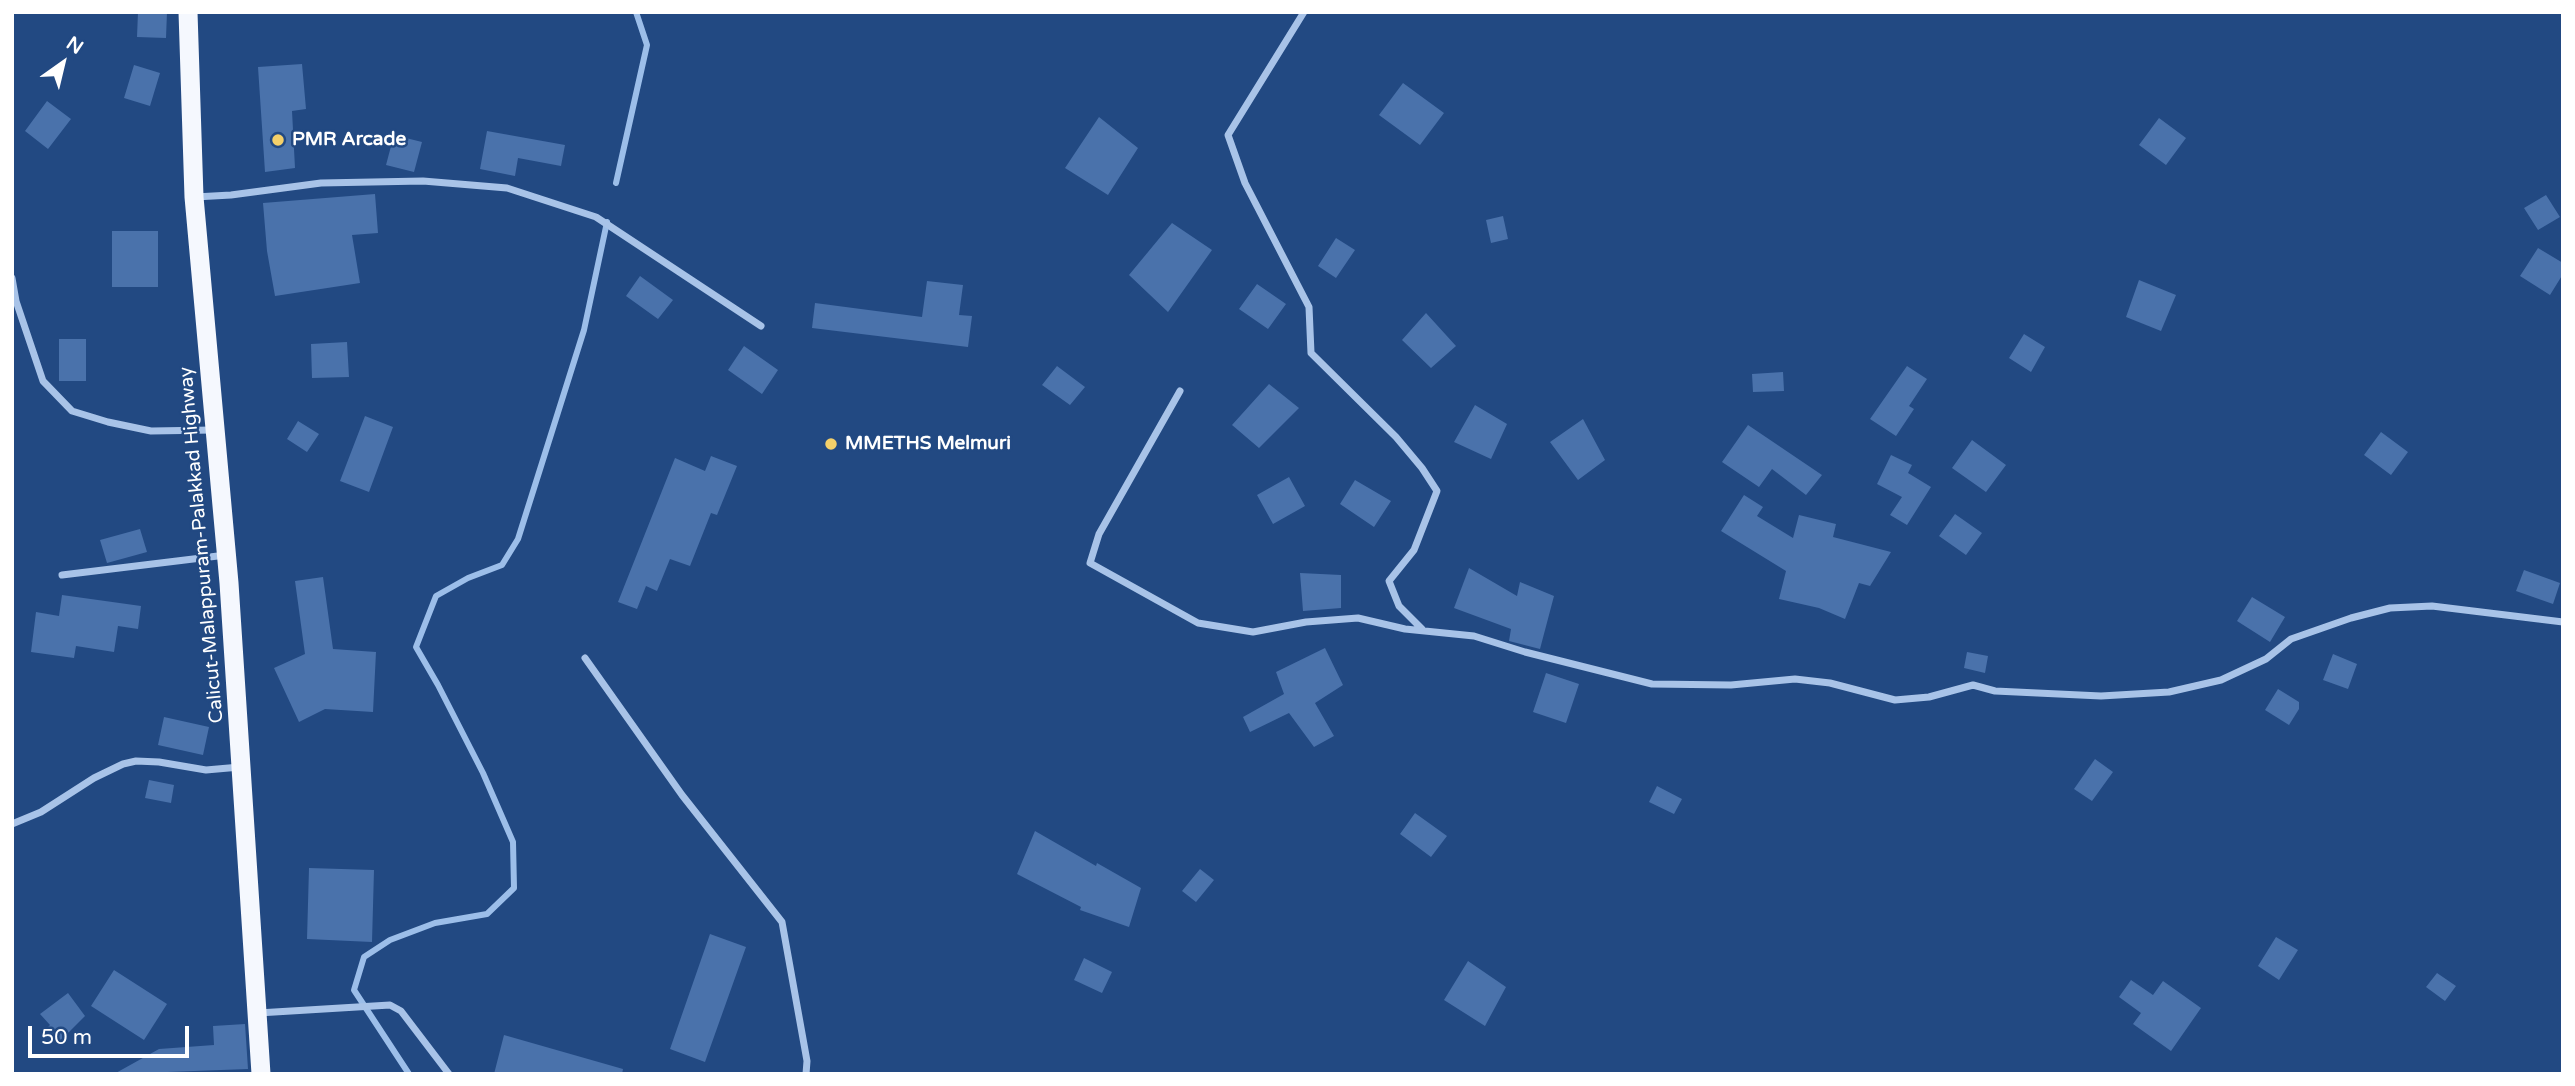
<!DOCTYPE html>
<html>
<head>
<meta charset="utf-8">
<style>
	body { margin:0 }
	#map { position:relative; width:2575px; height:1086px; overflow:hidden; background:#224982; font-family:"Varela Round",sans-serif }
	canvas { display:block }
	.frame { position:absolute; inset:0; border:14px solid #fff; pointer-events:none }
	.north { position:absolute; left:28px; top:28px; width:70px; height:70px; -webkit-text-stroke:5px #224982; paint-order:stroke; rotate:34deg; font-size:19px; font-weight:700; line-height:28px; text-align:center; color:#fff }
	.north::after { content:''; display:block; margin:auto; width:24px; height:32px; background:#fff; clip-path:polygon(50% 0,100% 100%,50% 72%,0 100%) }
	.scale { position:absolute; left:28px; top:1026px; width:161px; height:32px; box-sizing:border-box; border:4px solid #fff; border-top:0; padding-left:9px; font-size:21px; line-height:24px; white-space:nowrap; color:#fff; -webkit-text-stroke:5px #224982; paint-order:stroke }
</style>
</head>
<body>
<div id="map">
<canvas width="2575" height="1086"></canvas>
<div class="frame"></div>
<div class="north">N</div>
<div class="scale">50 m</div>
</div>
<script>
const c = document.querySelector('canvas').getContext('2d');
c.lineJoin = 'round';
const toPath = rows => new Path2D(rows.map(r => 'M' + r).join(''));
function strokePath(path, color, width, dash) { c.strokeStyle = color; c.lineWidth = width; c.lineCap = dash ? 'butt' : 'round'; c.setLineDash(dash || []); c.stroke(path); }
function fill(path, color) { c.fillStyle = color; c.fill(path, 'evenodd'); }
function label(font, color, halo, rows, align = 'center') {
  c.font = font + ' "Varela Round",sans-serif'; c.lineWidth = 5; c.setLineDash([]); c.textBaseline = 'middle'; c.strokeStyle = halo; c.fillStyle = color; for (const [text, x, y, turn = 0] of rows) {
    c.save(); c.translate(x, y); c.rotate((+turn || 0) * Math.PI / 180); c.textAlign = isNaN(turn) ? turn : align; if (halo) c.strokeText(text, 0, 0); c.fillText(text, 0, 0); c.restore();
  }
}
const stream = toPath([
	[616,183,647,45,636,12],
	[409,1074,354,990,364,957,390,940,435,923,487,914,514,888,513,842,483,773,438,685,416,647,436,596,468,578,502,565,518,539,584,330,607,222]
]);
const building = toPath([
	[138,12,167,12,166,38,137,37],
	[302,64,306,109,292,111,295,168,265,172,258,67],
	[134,65,160,73,150,106,124,98],
	[1403,83,1444,113,1420,145,1379,115],
	[47,101,71,119,48,149,25,131],
	[1099,117,1138,148,1108,195,1065,168],
	[2159,118,2186,138,2166,165,2139,145],
	[487,131,565,145,561,166,518,158,515,176,480,169],
	[394,135,422,142,414,172,386,165],
	[375,194,378,233,352,235,360,283,275,296,267,251,263,203],
	[2546,195,2560,217,2538,230,2524,208],
	[1503,216,1508,239,1491,243,1486,220],
	[1172,223,1212,250,1168,312,1129,275],
	[112,231,158,231,158,287,112,287],
	[1336,238,1355,250,1336,278,1318,266],
	[2538,248,2563,263,2563,274,2550,295,2520,276],
	[640,276,673,300,658,319,626,296],
	[2139,280,2176,295,2161,331,2126,317],
	[927,281,963,285,959,315,972,316,968,347,812,328,815,303,922,317],
	[1257,284,1286,304,1268,329,1239,309],
	[1426,313,1456,346,1431,368,1402,340],
	[2024,334,2045,347,2031,372,2009,358],
	[59,339,86,339,86,381,59,381],
	[347,342,349,377,312,378,311,344],
	[744,346,778,370,762,394,728,370],
	[1057,366,1085,387,1070,405,1042,385],
	[1907,366,1927,379,1909,406,1914,409,1896,436,1870,419],
	[1783,372,1784,391,1753,392,1752,374],
	[1269,384,1299,408,1259,448,1232,425],
	[1475,405,1507,424,1491,459,1454,442],
	[365,416,393,427,369,492,340,481],
	[1583,419,1605,460,1578,480,1550,442],
	[298,421,319,434,307,452,287,439],
	[1748,425,1822,475,1806,495,1772,469,1759,487,1722,462],
	[2381,432,2408,452,2391,475,2364,455],
	[1972,440,2006,465,1986,492,1952,468],
	[1891,455,1912,465,1908,473,1931,487,1907,525,1890,515,1902,497,1877,484],
	[711,456,737,466,717,515,711,513,690,566,670,559,657,591,646,586,637,609,618,602,675,458,705,471],
	[1289,477,1305,506,1273,524,1257,495],
	[1355,480,1391,501,1374,527,1340,504],
	[1744,495,1763,507,1757,516,1793,538,1799,515,1836,524,1833,537,1891,552,1870,586,1859,583,1845,619,1819,608,1779,599,1786,571,1721,531],
	[1955,514,1982,533,1966,555,1939,536],
	[140,529,147,552,107,563,100,540],
	[1469,568,1517,596,1520,582,1554,596,1540,649,1509,641,1511,629,1454,608],
	[2524,570,2560,583,2553,604,2516,591],
	[1300,573,1341,575,1341,608,1303,611],
	[323,577,333,649,376,652,373,712,325,709,299,722,274,668,305,654,295,581],
	[62,595,141,606,138,629,118,626,114,652,76,646,74,658,31,652,36,612,59,616],
	[2252,597,2285,617,2270,642,2237,621],
	[1325,648,1343,685,1315,703,1334,736,1314,747,1289,713,1250,732,1243,717,1284,694,1276,672],
	[1967,652,1988,656,1985,673,1964,668],
	[2333,654,2357,664,2348,689,2323,680],
	[1546,673,1579,684,1566,723,1533,712],
	[2278,689,2299,702,2299,709,2289,725,2265,710],
	[164,717,209,727,203,755,158,745],
	[2095,759,2113,772,2092,801,2074,789],
	[149,780,174,785,171,803,145,798],
	[1657,786,1682,799,1674,814,1649,802],
	[1415,813,1447,836,1431,857,1400,834],
	[1035,831,1096,866,1097,863,1141,888,1129,927,1080,910,1081,907,1017,874],
	[309,868,374,870,372,942,307,939],
	[1200,869,1214,880,1196,902,1182,891],
	[710,934,746,947,705,1062,670,1049],
	[2276,937,2298,950,2279,980,2258,966],
	[1084,958,1112,972,1102,993,1074,980],
	[1468,961,1506,987,1485,1026,1444,1000],
	[114,970,167,1004,144,1040,91,1006],
	[2437,973,2456,986,2445,1001,2426,987],
	[2131,980,2153,995,2163,981,2201,1008,2171,1051,2133,1024,2141,1013,2119,997],
	[68,993,85,1016,59,1042,46,1029,50,1025,40,1014],
	[245,1024,248,1069,114,1074,159,1049,214,1045,213,1026],
	[504,1035,623,1069,622,1074,494,1074]
]);
const minor = toPath([
	[1304,12,1228,135,1245,183,1309,307,1311,353,1396,437,1422,468,1437,491,1414,550,1389,581,1399,606,1422,629],
	[195,197,231,195,321,183,423,181,507,188,596,217,761,326],
	[12,278,16,301,43,381,72,411,108,422,151,431,213,430],
	[1180,391,1099,534,1090,563,1198,623,1253,632,1306,622,1358,618,1405,629,1474,636,1525,652,1652,684,1731,685,1795,679,1830,683,1895,700,1929,697,1973,685,1995,691,2101,696,2169,692,2221,680,2266,659,2291,639,2351,618,2390,608,2432,606,2563,622],
	[62,575,226,555],
	[585,658,682,795,782,922,807,1061,806,1074],
	[12,824,41,812,94,778,123,764,136,761,159,762,206,770,240,767],
	[258,1013,390,1005,401,1011,449,1074]
]);
const trunk = toPath([
	[188,12,194,197,229,583,261,1074]
]);
const markers = [
	[278,140,7,"#f4d06a"],
	[831,444,7,"#f4d06a"]
];
const poiNames = [
	["PMR Arcade",292,140],
	["MMETHS Melmuri",845,444]
];
const streetNames = [
	["Calicut-Malappuram-Palakkad Highway",202,545,-95]
];
strokePath(stream, '#9cbee9', 6);
fill(building, '#4a72ab');
strokePath(minor, '#a8c3e8', 7);
strokePath(trunk, '#f5f8fe', 19);
for (const [x, y, r, color] of markers) { const dot = new Path2D(); dot.arc(x, y, r, 0, 2 * Math.PI); c.fillStyle = color; c.fill(dot); strokePath(dot, '#224982', 2.5); }
label('bold 19px', '#fff', '#224982', poiNames, 'left');
label('19px', '#fff', '#224982', streetNames);
</script>
</body>
</html>
